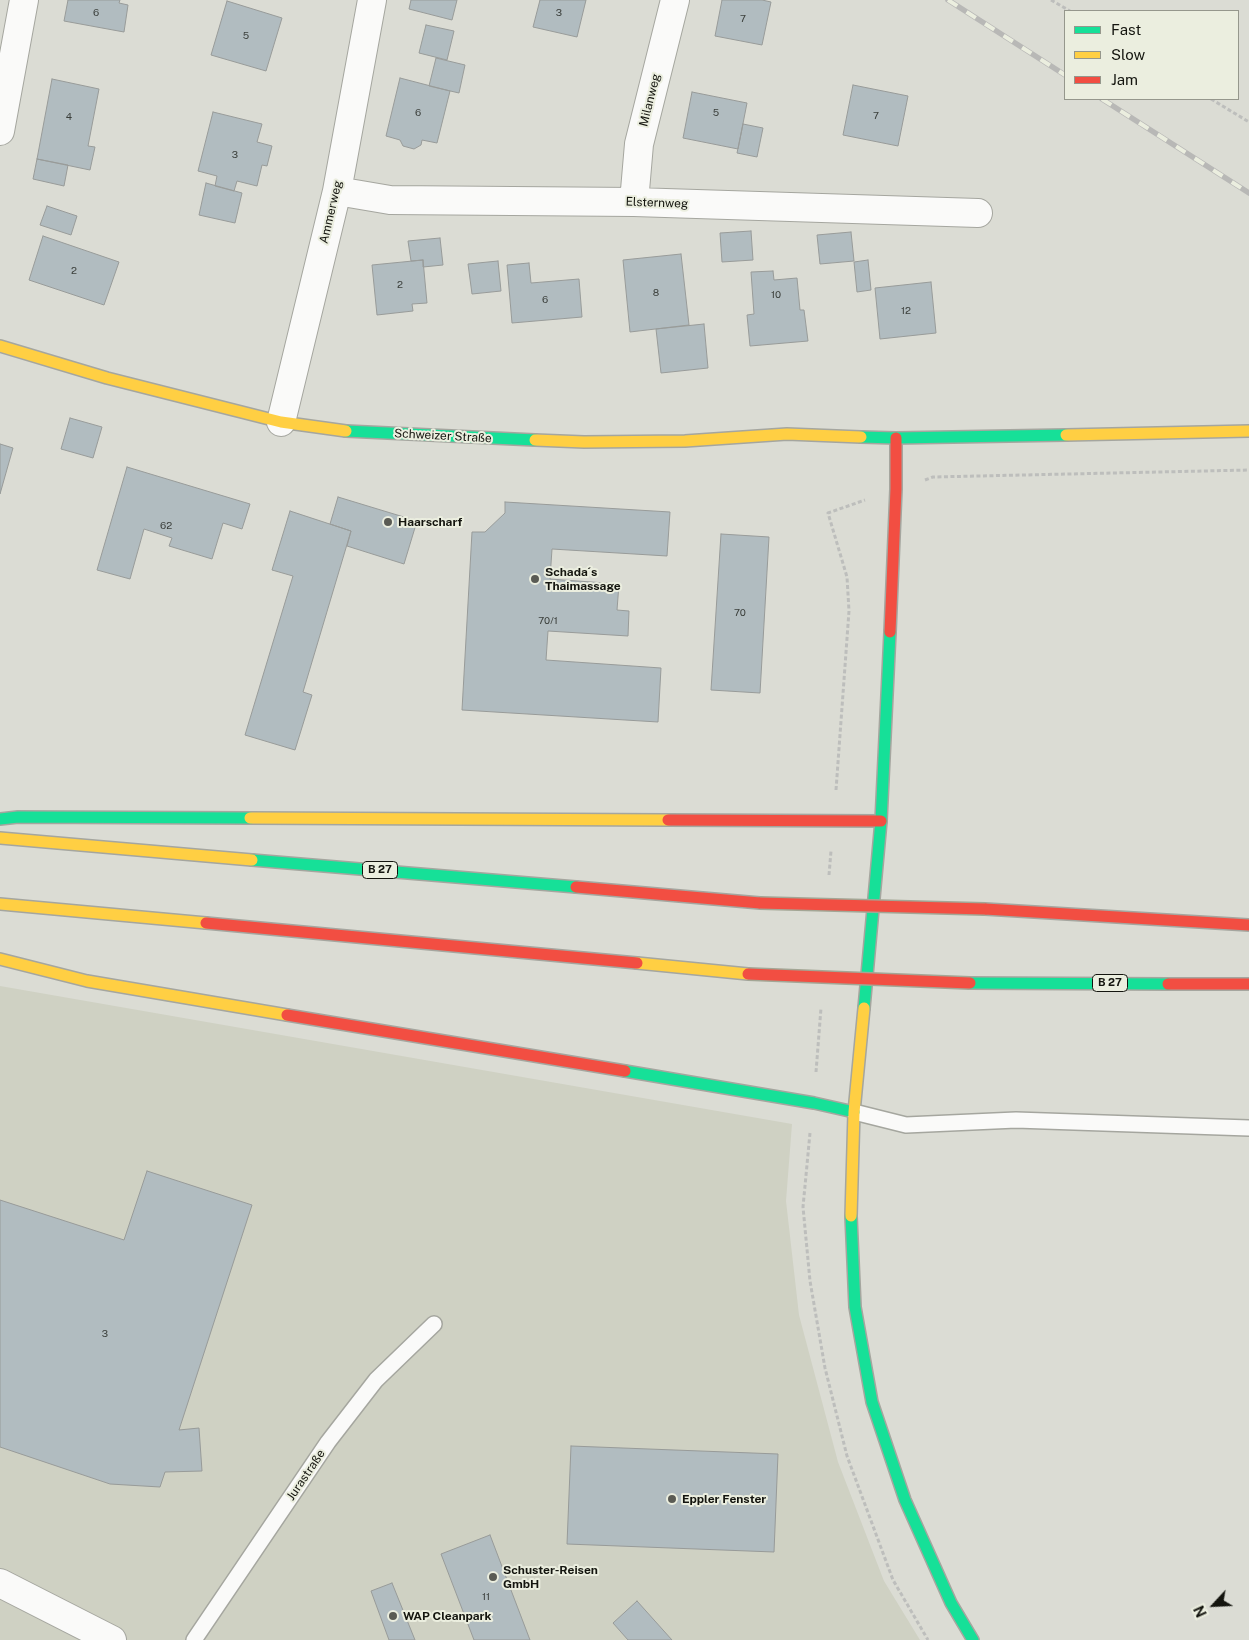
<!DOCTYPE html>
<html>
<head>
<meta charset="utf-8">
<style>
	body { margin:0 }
	#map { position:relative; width:1249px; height:1640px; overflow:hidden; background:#dbdcd4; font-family:"Public Sans",sans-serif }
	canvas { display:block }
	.legend { position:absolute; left:1064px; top:10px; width:175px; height:90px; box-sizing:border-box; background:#ebeedf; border:1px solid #95978c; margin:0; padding:6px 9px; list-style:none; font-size:15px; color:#14150f }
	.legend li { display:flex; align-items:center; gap:10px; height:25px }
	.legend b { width:25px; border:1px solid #95978c }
	.north { position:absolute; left:1189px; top:1580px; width:50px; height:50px; -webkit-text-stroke:4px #ebeedf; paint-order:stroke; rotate:245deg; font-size:14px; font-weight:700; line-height:20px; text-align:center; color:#14150f }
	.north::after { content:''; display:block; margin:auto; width:18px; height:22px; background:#14150f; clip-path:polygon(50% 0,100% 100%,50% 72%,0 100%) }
</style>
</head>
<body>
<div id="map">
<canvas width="1249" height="1640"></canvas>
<ul class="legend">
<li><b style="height:6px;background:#16e098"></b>Fast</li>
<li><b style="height:6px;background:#ffcf43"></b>Slow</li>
<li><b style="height:6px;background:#f24e42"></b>Jam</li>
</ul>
<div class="north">N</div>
</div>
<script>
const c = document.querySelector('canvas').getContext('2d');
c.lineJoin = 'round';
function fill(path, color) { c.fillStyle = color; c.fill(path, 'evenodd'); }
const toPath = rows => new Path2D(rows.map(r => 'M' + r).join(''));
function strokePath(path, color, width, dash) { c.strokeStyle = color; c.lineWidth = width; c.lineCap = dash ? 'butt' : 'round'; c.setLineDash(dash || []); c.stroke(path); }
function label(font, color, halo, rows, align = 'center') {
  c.font = font + ' "Public Sans",sans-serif'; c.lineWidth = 4; c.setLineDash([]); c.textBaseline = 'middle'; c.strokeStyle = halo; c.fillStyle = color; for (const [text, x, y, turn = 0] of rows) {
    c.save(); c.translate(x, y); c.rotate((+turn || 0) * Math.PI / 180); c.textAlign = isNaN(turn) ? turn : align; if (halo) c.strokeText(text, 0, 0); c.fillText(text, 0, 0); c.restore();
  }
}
const built = toPath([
	[0,986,792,1124,786,1201,799,1315,838,1462,884,1581,920,1640,0,1640]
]);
const building = toPath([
	[68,0,120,0,119,3,128,5,124,32,64,21,68,0],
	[411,0,457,0,452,20,409,9,411,0],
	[540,0,586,0,577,37,533,27,540,0],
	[722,0,762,0,771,2,762,45,715,36,722,0],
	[227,1,282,18,266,71,211,55,227,1],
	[426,25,454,31,447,60,419,53,426,25],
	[436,58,465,65,459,93,429,86,436,58],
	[400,78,450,91,437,143,422,140,421,145,414,149,403,146,400,140,386,136,400,78],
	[52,79,99,89,88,146,95,147,90,170,37,159,52,79],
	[853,85,908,96,898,146,843,135,853,85],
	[692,92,747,103,738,149,683,138,692,92],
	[213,112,262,124,257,142,272,146,267,166,262,165,257,186,237,181,234,191,215,186,217,176,198,171,213,112],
	[743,124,763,128,757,157,737,153,743,124],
	[37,159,68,165,64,186,33,179,37,159],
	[206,183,242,193,235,223,199,215,206,183],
	[47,206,77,216,71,235,40,225,47,206],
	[751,231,753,260,722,262,720,233,751,231],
	[851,232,854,261,820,264,817,235,851,232],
	[43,236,119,262,104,305,29,280,43,236],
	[440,238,443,265,423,267,423,260,411,261,408,241,440,238],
	[681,254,689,325,630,332,623,260,681,254],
	[423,260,427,303,412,304,413,311,377,315,372,265,423,260],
	[868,260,871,290,857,292,854,262,868,260],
	[498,261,501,291,472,294,468,264,498,261],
	[529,263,531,283,579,279,582,317,512,323,507,265,529,263],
	[773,271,774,280,797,278,800,310,804,310,808,341,750,346,747,315,754,314,751,272,773,271],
	[931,282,936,333,880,339,875,288,931,282],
	[704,324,708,368,661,373,656,329,704,324],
	[70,418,102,427,93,458,61,449,70,418],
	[0,444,13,448,0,494,0,444],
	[127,467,250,504,242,529,223,523,212,559,169,546,172,538,144,529,130,579,97,570,127,467],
	[338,497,417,521,404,564,347,546,351,531,330,524,338,497],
	[505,502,670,512,667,556,552,549,550,579,619,584,617,610,629,611,628,636,548,631,546,660,661,668,658,722,462,710,472,532,485,532,505,513,505,502],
	[290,511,351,531,303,692,312,695,295,750,245,735,293,576,272,570,290,511],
	[721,534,769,537,760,693,711,690,721,534],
	[147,1171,252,1205,179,1430,199,1428,202,1471,165,1472,160,1487,110,1484,0,1447,0,1200,124,1240,147,1171],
	[571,1446,778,1454,774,1552,567,1544,571,1446],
	[490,1535,530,1640,474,1640,441,1554,490,1535],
	[392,1583,415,1640,389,1640,371,1591,392,1583],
	[637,1601,672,1640,628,1640,613,1623,637,1601]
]);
const path = toPath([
	[1051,0,1070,11],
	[1211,99,1249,122],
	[925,480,933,477,1249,470],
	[836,790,849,611,847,577,828,513,865,500],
	[829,875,831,851],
	[816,1072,821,1008],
	[810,1133,803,1207,810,1281,825,1368,847,1456,893,1580,928,1640]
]);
const lane = toPath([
	[854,1112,906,1125,1016,1120,1249,1128],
	[194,1640,328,1442,376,1380,434,1324]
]);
const street = toPath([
	[0,131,24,0],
	[337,191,390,200,634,202,978,213],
	[634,202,639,144,675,0],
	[281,422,337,191,372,0],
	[0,1583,112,1640]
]);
const fast = toPath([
	[346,431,535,440],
	[861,437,896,438,1066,435],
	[0,819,18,817,250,818],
	[252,860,576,887],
	[970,983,1168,984],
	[864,1008,881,821,890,632],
	[625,1071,814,1103,854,1112],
	[851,1216,855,1307,872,1402,905,1500,951,1603,973,1640]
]);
const slow = toPath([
	[0,346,107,378,281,422,346,431],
	[1066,435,1249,431],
	[535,440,584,442,685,441,787,434,861,437],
	[250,818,668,820],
	[0,838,252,860],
	[0,904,206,923],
	[0,959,87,981,287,1015],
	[637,963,748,974],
	[851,1216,854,1112,864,1008]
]);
const jam = toPath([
	[890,632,896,489,896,438],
	[668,820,881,821],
	[576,887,760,903],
	[985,909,1249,925],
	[206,923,637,963],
	[1168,984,1249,984],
	[287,1015,625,1071]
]);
const rail = toPath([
	[948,0,1065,75],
	[1102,99,1249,193]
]);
const jamBridge = toPath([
	[760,903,985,909],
	[748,974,970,983]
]);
const markers = [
	[388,522,5,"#5a5b54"],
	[535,579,5,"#5a5b54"],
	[672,1499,5,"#5a5b54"],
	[493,1577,5,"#5a5b54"],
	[393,1616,5,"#5a5b54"]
];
const numberNames = [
	["6",96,13],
	["3",559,13],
	["7",743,19],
	["5",246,36],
	["6",418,113],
	["5",716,113],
	["7",876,116],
	["4",69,117],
	["3",235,155],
	["2",74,271],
	["2",400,285],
	["8",656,293],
	["10",776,295],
	["6",545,300],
	["12",906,311],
	["62",166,526],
	["70",740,613],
	["70/1",548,621],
	["3",105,1334],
	["11",486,1597]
];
const shields = [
	[380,870,35],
	[1110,983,35]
];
const shieldNames = [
	["B 27",380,870],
	["B 27",1110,983]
];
const streetNames = [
	["Milanweg",650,100,-76],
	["Elsternweg",657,203,2],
	["Ammerweg",331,212,-77],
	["Schweizer Straße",443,436,3],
	["Jurastraße",306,1475,-56]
];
const poiNames = [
	["Haarscharf",398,522],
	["Schada´s",545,572],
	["Thaimassage",545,586],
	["Eppler Fenster",682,1499],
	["Schuster-Reisen",503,1570],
	["GmbH",503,1584],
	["WAP Cleanpark",403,1616]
];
fill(built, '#cfd1c3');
fill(building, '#b1bcc0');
strokePath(building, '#989b99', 1);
strokePath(lane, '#a5a69f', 18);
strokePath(street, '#a5a69f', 30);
strokePath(fast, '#a5a69f', 14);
strokePath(slow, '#a5a69f', 14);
strokePath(jam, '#a5a69f', 14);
strokePath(path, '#bdbebc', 3, [4, 2.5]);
strokePath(lane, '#fafaf9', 15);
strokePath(street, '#fafaf9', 28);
strokePath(fast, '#16e098', 11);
strokePath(slow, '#ffcf43', 11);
strokePath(jam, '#f24e42', 11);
strokePath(rail, '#b8b8b6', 5.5);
strokePath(rail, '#ebeedf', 4, [11]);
strokePath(jamBridge, '#a3a695', 14, []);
strokePath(jamBridge, '#f24e42', 11);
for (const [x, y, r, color] of markers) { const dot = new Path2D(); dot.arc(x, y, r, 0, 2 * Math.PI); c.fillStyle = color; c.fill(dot); strokePath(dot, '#ebeedf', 2); }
label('10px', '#3b3f3b', null, numberNames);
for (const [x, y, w] of shields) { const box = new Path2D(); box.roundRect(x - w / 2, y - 8.5, w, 17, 4); c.fillStyle = '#ebeedf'; c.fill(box); strokePath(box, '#14150f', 1); }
label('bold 11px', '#14150f', null, shieldNames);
label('12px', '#14150f', '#ebeedf', streetNames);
label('bold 12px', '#14150f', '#ebeedf', poiNames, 'left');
</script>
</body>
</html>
